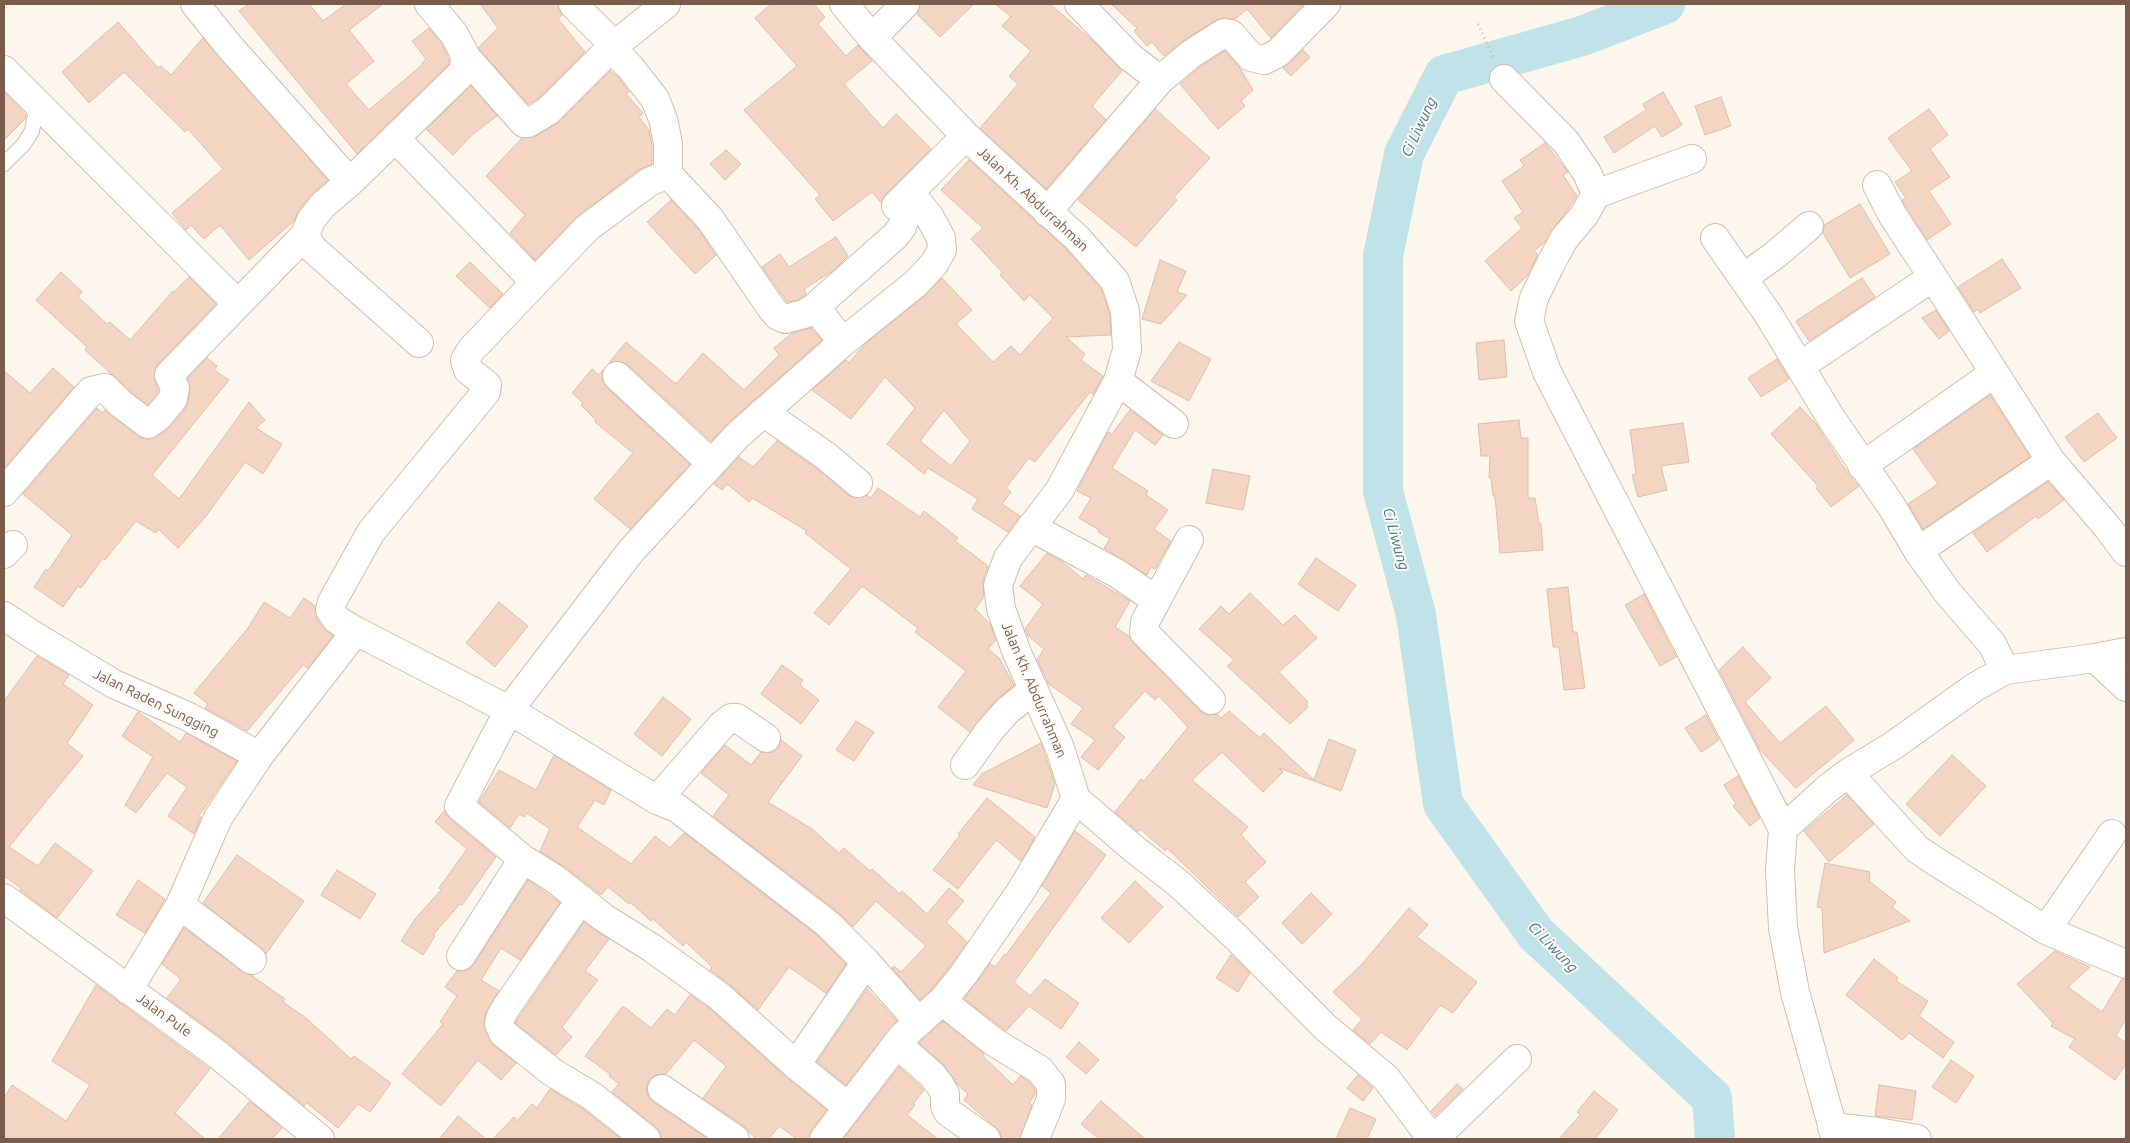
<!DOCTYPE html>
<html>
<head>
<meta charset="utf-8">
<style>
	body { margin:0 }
	#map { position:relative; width:2130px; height:1143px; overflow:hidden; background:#fdf6ec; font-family:Ubuntu,sans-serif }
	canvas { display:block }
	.frame { position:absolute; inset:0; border:5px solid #7a5c4d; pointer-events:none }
</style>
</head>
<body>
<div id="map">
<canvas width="2130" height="1143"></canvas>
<div class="frame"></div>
</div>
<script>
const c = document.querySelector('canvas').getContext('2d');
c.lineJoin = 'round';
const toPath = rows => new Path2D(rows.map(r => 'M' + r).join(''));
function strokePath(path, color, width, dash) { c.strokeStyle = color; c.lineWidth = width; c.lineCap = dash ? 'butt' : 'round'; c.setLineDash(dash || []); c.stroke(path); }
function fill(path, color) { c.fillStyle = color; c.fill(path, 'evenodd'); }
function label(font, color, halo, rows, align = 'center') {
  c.font = font + ' Ubuntu,sans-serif'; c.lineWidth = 4; c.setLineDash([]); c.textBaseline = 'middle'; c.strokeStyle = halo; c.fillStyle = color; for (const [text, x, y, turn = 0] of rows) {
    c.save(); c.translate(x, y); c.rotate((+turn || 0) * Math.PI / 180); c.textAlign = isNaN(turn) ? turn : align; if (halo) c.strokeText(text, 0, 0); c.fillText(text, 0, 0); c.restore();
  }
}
const river = toPath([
	[1665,4,1582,36,1444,75,1404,154,1383,256,1383,491,1416,615,1443,804,1536,934,1712,1098,1715,1139]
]);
const building = toPath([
	[249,4,309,4,323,21,346,4,383,4,349,30,374,61,346,84,369,110,423,64,422,63,426,59,412,41,429,28,441,43,449,59,449,64,357,154,239,11,249,4],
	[480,4,558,4,562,15,558,19,585,52,538,99,528,104,478,48,498,28,480,4],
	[771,4,814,4,825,17,818,24,846,56,858,45,872,61,844,84,883,128,896,114,931,149,885,195,881,203,872,192,833,221,815,199,820,195,744,110,797,66,755,18,771,4],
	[920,4,974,4,940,37,917,14,920,4],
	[995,4,1050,4,1094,42,1122,71,1092,106,1106,120,1046,189,980,128,1018,84,1009,76,1031,51,1002,26,1011,16,995,4],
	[1111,4,1304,4,1271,38,1247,9,1235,19,1226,18,1216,20,1183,41,1164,56,1152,42,1147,46,1134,31,1137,28,1111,4],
	[118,22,158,68,161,66,171,75,203,38,328,180,311,195,299,210,294,221,249,260,220,225,204,239,191,225,186,230,172,213,223,169,188,129,185,132,124,72,89,103,62,72,118,22],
	[1303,50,1310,57,1291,76,1283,68,1303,50],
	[1225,51,1240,68,1253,90,1241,101,1245,106,1218,129,1180,84,1200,67,1225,51],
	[610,71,618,77,629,92,626,94,643,113,639,117,649,130,652,145,652,164,640,169,578,216,535,260,510,233,525,215,486,176,522,138,536,136,559,122,610,71],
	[471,86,497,116,473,134,453,155,426,129,471,86],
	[4,92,26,115,25,119,4,140,4,92],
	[1663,92,1682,125,1662,137,1655,126,1614,153,1604,137,1646,110,1643,104,1663,92],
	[1721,97,1731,126,1705,135,1695,106,1721,97],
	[1155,109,1210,158,1174,197,1177,200,1136,247,1078,200,1155,109],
	[1929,109,1948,135,1930,149,1950,177,1929,191,1951,224,1927,240,1902,200,1906,198,1895,182,1912,171,1888,138,1929,109],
	[1545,143,1568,172,1563,175,1577,196,1545,242,1534,251,1538,255,1527,276,1511,291,1485,261,1522,228,1514,218,1523,212,1502,181,1524,166,1520,160,1545,143],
	[726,150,741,164,725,180,710,164,726,150],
	[969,160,1066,249,1101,289,1110,314,1111,335,1066,337,1085,354,1081,360,1103,376,1093,395,1090,392,1035,462,1029,458,1006,488,1011,492,1002,504,1020,516,1008,532,972,509,978,499,928,468,924,474,887,444,915,408,885,377,851,419,812,390,846,360,849,363,865,344,925,296,942,278,972,310,956,324,993,362,1011,346,1020,355,1053,318,1030,295,1024,301,1000,275,1002,272,971,239,983,228,941,190,969,160],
	[944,410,970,441,951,466,920,441,944,410],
	[671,200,698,229,716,255,695,274,647,222,671,200],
	[1860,204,1890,254,1850,278,1823,233,1824,225,1860,204],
	[836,237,848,256,834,270,804,289,806,294,798,300,787,302,762,267,780,254,789,267,836,237],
	[2002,259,2021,288,1980,313,1978,309,1974,312,1958,287,2002,259],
	[1160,260,1186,271,1177,292,1187,295,1161,324,1142,319,1160,260],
	[470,262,503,294,490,308,456,276,470,262],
	[61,272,82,292,78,297,107,324,110,322,130,340,173,291,174,292,189,277,216,304,157,365,154,373,158,392,148,405,131,392,85,350,87,347,36,300,61,272],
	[1862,278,1875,297,1809,341,1796,321,1862,278],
	[1936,310,1949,331,1939,339,1922,318,1936,310],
	[811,328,822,340,727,424,711,441,628,365,620,361,609,363,626,342,676,384,703,353,744,390,779,355,774,348,792,333,811,328],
	[1504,340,1507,377,1479,380,1476,343,1504,340],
	[1179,342,1211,359,1189,401,1151,381,1179,342],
	[207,358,217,366,214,370,229,380,152,475,179,499,249,402,265,420,256,428,282,444,263,474,245,462,207,515,178,548,158,529,156,533,136,521,105,560,103,558,81,588,78,586,63,607,34,587,46,569,48,571,72,535,23,494,97,408,102,413,105,410,139,437,147,440,156,437,167,430,185,409,188,402,190,390,188,378,207,358],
	[1777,359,1789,379,1761,397,1748,378,1777,359],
	[53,368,74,387,4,468,4,371,30,393,53,368],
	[592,369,599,375,603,370,602,380,606,387,690,464,630,529,594,499,633,453,595,422,596,420,581,405,583,403,572,393,592,369],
	[1990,395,2030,457,1923,529,1908,504,1938,484,1913,449,1990,395],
	[1800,407,1816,424,1849,475,1859,486,1831,507,1816,488,1818,486,1771,434,1800,407],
	[1130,410,1163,435,1155,445,1135,430,1112,468,1148,491,1146,495,1168,510,1154,529,1171,541,1155,569,1151,567,1147,575,1104,548,1110,539,1098,532,1099,530,1079,518,1091,498,1077,491,1108,432,1112,434,1130,410],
	[2098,413,2117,438,2084,462,2065,437,2098,413],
	[1519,420,1521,438,1528,438,1528,498,1535,498,1539,524,1541,524,1543,550,1500,553,1495,496,1493,496,1491,478,1489,478,1490,456,1481,456,1478,424,1519,420],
	[1683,423,1689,462,1661,466,1667,490,1638,497,1632,475,1636,474,1630,430,1683,423],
	[777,441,816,468,848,495,856,498,867,495,871,498,878,488,920,517,924,511,958,538,955,541,988,566,983,580,984,597,975,609,990,624,996,640,988,649,999,658,1014,685,995,701,970,732,938,707,966,671,915,632,918,628,862,586,829,625,814,613,851,569,805,533,807,531,752,498,749,502,727,484,722,490,714,484,739,457,753,467,777,441],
	[1213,469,1250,476,1243,510,1206,503,1213,469],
	[2048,482,2064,500,2038,519,2036,516,1987,552,1973,533,2048,482],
	[1047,553,1060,560,1083,579,1086,575,1130,601,1115,627,1129,636,1133,643,1200,711,1207,715,1217,714,1221,718,1229,711,1260,738,1264,733,1314,780,1329,739,1356,750,1341,791,1279,768,1283,772,1263,792,1222,752,1192,780,1248,827,1241,835,1266,862,1245,882,1259,897,1238,917,1167,848,1165,851,1140,829,1138,832,1115,812,1141,779,1144,781,1188,727,1159,696,1155,700,1145,691,1113,727,1125,737,1098,770,1081,757,1095,740,1071,724,1083,708,1049,684,1037,660,1044,649,1028,636,1025,629,1043,604,1020,586,1047,553],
	[1316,558,1356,585,1338,611,1298,584,1316,558],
	[1568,587,1573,632,1577,632,1585,688,1564,690,1559,647,1553,647,1547,589,1568,587],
	[1250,593,1283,625,1295,615,1317,638,1279,672,1307,701,1307,708,1290,724,1227,666,1234,660,1199,629,1221,606,1229,614,1250,593],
	[1644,594,1676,657,1660,666,1625,605,1644,594],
	[304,598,315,606,317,619,324,629,333,636,308,668,303,665,247,731,205,708,208,704,194,693,248,628,264,602,290,618,304,598],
	[499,602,528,626,495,667,466,643,499,602],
	[1743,647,1771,678,1745,702,1780,743,1826,706,1854,740,1796,788,1760,750,1719,670,1743,647],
	[37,656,69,675,63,684,93,705,67,743,83,756,9,847,38,866,55,843,93,871,57,918,20,890,21,888,4,876,4,701,37,656],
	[782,665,803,680,800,685,819,700,801,724,761,694,782,665],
	[663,697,691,719,662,756,634,734,663,697],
	[138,712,180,742,186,733,237,761,199,816,201,817,194,834,168,816,187,787,167,773,136,813,125,805,153,757,122,736,138,712],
	[1706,715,1719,740,1701,752,1685,728,1706,715],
	[856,721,874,732,854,761,836,750,856,721],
	[781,740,802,756,768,802,812,829,839,853,844,848,870,871,872,869,900,894,902,891,927,914,949,888,964,901,946,922,967,942,951,965,931,990,920,1000,892,968,894,966,901,972,926,946,876,901,853,927,838,912,713,816,729,795,701,773,725,745,751,765,761,752,773,752,779,747,781,740],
	[1041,743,1055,784,1047,808,973,785,982,774,1041,743],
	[554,755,611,790,604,805,595,800,577,827,631,864,655,836,670,848,684,833,818,936,846,964,826,993,789,967,758,1010,729,984,710,970,712,967,686,942,683,946,653,919,651,921,630,902,629,904,608,887,601,895,565,867,540,851,550,829,527,813,524,817,519,814,510,828,479,802,499,770,536,790,554,755],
	[1952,755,1986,786,1940,836,1906,804,1952,755],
	[1738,776,1760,818,1750,826,1733,806,1736,804,1724,785,1738,776],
	[1847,795,1874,824,1829,862,1804,831,1847,795],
	[987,798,1035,837,1021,861,996,840,958,889,933,870,960,835,958,834,987,798],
	[444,811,449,818,496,857,462,905,460,904,433,935,435,936,423,955,401,941,415,919,441,890,439,888,467,849,435,822,444,811],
	[1075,831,1106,855,1014,982,1030,996,1045,979,1079,1003,1061,1029,1029,1006,1006,1031,964,999,990,963,995,967,1005,954,1006,955,1051,893,1042,886,1075,831],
	[237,855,304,901,266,954,261,948,203,903,237,855],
	[1825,863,1870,872,1869,881,1896,902,1892,907,1910,921,1824,953,1822,908,1817,907,1825,863],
	[337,870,376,894,360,919,321,895,337,870],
	[138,880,165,899,145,933,116,915,138,880],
	[528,880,560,903,520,960,501,948,481,980,499,991,486,1012,484,1021,485,1030,493,1045,516,1063,501,1080,478,1060,441,1106,402,1074,443,1024,440,1022,457,996,445,987,457,971,468,970,474,964,528,880],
	[1135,881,1163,907,1129,943,1101,918,1135,881],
	[1311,893,1332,914,1302,944,1282,923,1311,893],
	[1409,908,1428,925,1417,937,1477,982,1453,1013,1440,1005,1407,1050,1381,1032,1370,1044,1353,1030,1362,1019,1333,992,1363,963,1409,908],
	[584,922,609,939,585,971,598,980,562,1027,572,1037,556,1055,515,1023,584,922],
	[184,928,243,972,251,975,285,999,283,1002,306,1018,351,1059,354,1056,391,1083,370,1112,358,1104,338,1128,307,1103,304,1106,227,1042,167,998,181,979,162,964,184,928],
	[2055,951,2090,967,2068,987,2102,1012,2122,979,2126,979,2126,1018,2116,1036,2126,1043,2126,1064,2115,1080,2069,1047,2075,1039,2051,1026,2053,1023,2017,984,2055,951],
	[1231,955,1250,973,1238,992,1216,978,1231,955],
	[1874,959,1898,978,1896,981,1928,1001,1919,1016,1954,1042,1943,1058,1909,1033,1902,1040,1846,995,1874,959],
	[96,985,210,1069,175,1113,205,1139,4,1139,4,1098,12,1085,66,1121,90,1085,52,1061,96,985],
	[867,989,897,1021,846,1085,817,1062,867,989],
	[690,995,709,1008,786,1077,827,1110,812,1130,809,1139,797,1139,779,1126,769,1139,756,1139,744,1126,703,1098,726,1066,694,1040,666,1074,656,1075,649,1080,646,1088,648,1096,653,1102,708,1139,661,1139,660,1133,656,1127,612,1092,619,1084,609,1076,610,1074,585,1056,623,1006,651,1028,667,1009,675,1015,690,995],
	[943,1021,984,1054,983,1056,1013,1085,1020,1076,1029,1082,1035,1089,1035,1094,1029,1103,1032,1105,1020,1139,1001,1139,1000,1132,995,1127,964,1100,968,1094,957,1084,944,1065,919,1043,943,1021],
	[1079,1042,1099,1060,1086,1074,1066,1057,1079,1042],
	[1951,1060,1974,1076,1956,1103,1932,1087,1951,1060],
	[899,1067,924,1090,913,1104,915,1105,907,1115,938,1139,843,1139,899,1067],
	[1358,1075,1373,1088,1363,1101,1347,1088,1358,1075],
	[1457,1084,1463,1089,1435,1116,1431,1111,1457,1084],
	[1879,1085,1916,1091,1912,1120,1875,1116,1879,1085],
	[550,1089,583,1109,621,1139,493,1139,514,1117,517,1121,532,1104,537,1108,550,1089],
	[1594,1091,1618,1110,1595,1139,1559,1139,1580,1115,1577,1112,1594,1091],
	[250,1101,282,1128,272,1139,218,1139,250,1101],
	[1101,1101,1145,1139,1099,1139,1081,1124,1101,1101],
	[1350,1108,1376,1119,1367,1139,1336,1139,1350,1108],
	[458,1116,486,1139,439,1139,458,1116]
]);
const path = toPath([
	[1478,24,1494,58]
]);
const lane = toPath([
	[4,164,24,144,32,131,35,115,33,104]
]);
const street = toPath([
	[195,4,229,46,350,182],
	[573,4,614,45],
	[1079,4,1130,57,1160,80],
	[872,38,905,4],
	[465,56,524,123,528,123,548,111,611,48,666,4],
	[4,70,238,304],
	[1504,79,1566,142,1587,173,1596,194],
	[395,138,534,281],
	[1692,159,1596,194,1585,214,1564,239,1550,265,1534,298,1529,321,1547,372,1783,829],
	[668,174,710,219,772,309,778,316,785,319,804,314,815,307,895,236,902,227,905,217,905,208,902,201],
	[896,206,966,136],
	[1047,212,1160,80,1191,54,1224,33,1231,34,1251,57,1264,60,1278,53,1326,4],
	[1715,238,1768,314,1831,418,1892,507,1918,551,1948,593,1992,644,2005,670],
	[1933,277,2051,461,2108,528,2126,552],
	[1743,278,1775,255,1809,226],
	[815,307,843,342],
	[419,343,312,248,305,235,311,220,323,205,350,182,464,71,465,56,462,49,454,34,429,4],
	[1800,366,1933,277,1893,216,1877,185],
	[617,376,711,463],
	[1118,381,1174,424],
	[763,412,826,456,858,483],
	[1862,466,1993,374],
	[4,492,91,391,105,388,121,404,148,424,158,417,173,399,175,388,169,375,305,235],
	[1031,527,1118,574,1156,600],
	[1189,540,1145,622,1144,632,1211,700],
	[1918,551,2051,461],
	[4,554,13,545],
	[4,616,36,637,114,684,189,717,259,756],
	[356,631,337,620,330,610,332,602,371,532,486,392,487,385,468,370,465,360,471,350,587,228,649,182,668,174,668,143,663,119,655,99,630,67,611,48],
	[2095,658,2126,687],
	[965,765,990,730,1007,711,1034,689],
	[1848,773,1917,849,1938,863,2046,930,2126,964],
	[1076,799,1134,849,1179,884,1237,938,1325,1027,1386,1078,1432,1139],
	[657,800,722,725,731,718,737,718,766,738],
	[4,898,217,1054,320,1139],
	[581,899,507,1006,501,1016,499,1024,503,1033,552,1072,592,1096,646,1139],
	[180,905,252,960],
	[2046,930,2112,834],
	[461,956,523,859],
	[128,990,180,905,218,818,259,756,356,631,509,710,657,800,677,808,828,924,866,962,918,1021],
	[942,1001,994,1042,1040,1070,1051,1084,1051,1099,1035,1139],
	[897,1044,932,1075,940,1085,945,1094,945,1106,948,1112,986,1139],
	[796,1065,866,962],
	[662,1089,735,1139],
	[848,1107,796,1065,719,996,652,948,604,918,555,879,523,859,459,806,509,710,631,551,737,436,843,342,915,284,934,264,942,250,941,238,929,216,910,193],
	[1832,1127,1878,1132,1917,1139],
	[824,1139,902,1037,942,1001,964,974,1021,891,1076,799,1060,748,1017,653,1001,609,998,585,1008,558,1059,491,1118,381,1127,350,1125,311,1115,281,1077,238,966,136,872,38,844,4],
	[1434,1139,1517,1059],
	[1836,1139,1795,992,1783,928,1780,870,1783,829,1827,789,1848,773,1894,745,1975,687,2005,670,2095,658,2126,652]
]);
const streetNames = [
	["Jalan Kh. Abdurrahman",1033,199,43],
	["Jalan Kh. Abdurrahman",1034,690,67],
	["Jalan Raden Sungging",156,703,26],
	["Jalan Pule",164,1015,36]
];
const waterNames = [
	["Ci Liwung",1419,127,-65],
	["Ci Liwung",1396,539,75],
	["Ci Liwung",1553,947,46]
];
strokePath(river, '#bfe3e8', 40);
fill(building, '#f3d5c3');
strokePath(building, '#e6bba3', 1);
strokePath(lane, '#d1beb0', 16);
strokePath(street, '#d1beb0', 30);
strokePath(path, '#d9b8a5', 3, [1, 4]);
strokePath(lane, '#fff', 14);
strokePath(street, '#fff', 28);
label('14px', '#7a5c4d', '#fffaf3', streetNames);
label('italic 15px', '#437c86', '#fffaf3', waterNames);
</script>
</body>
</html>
